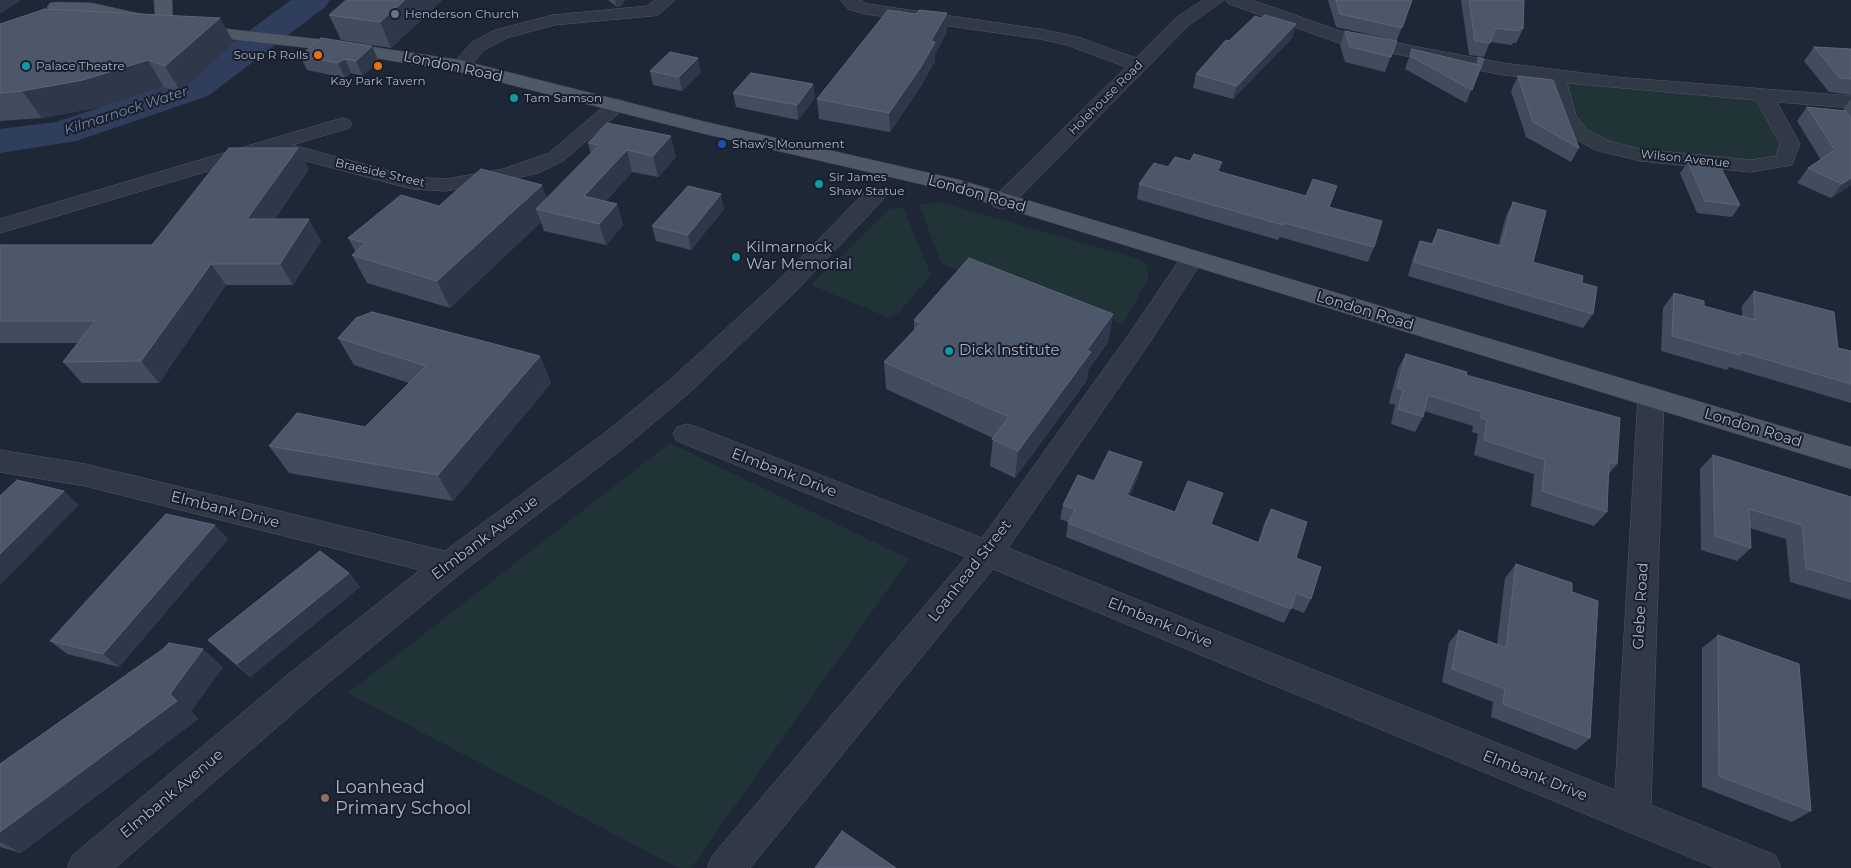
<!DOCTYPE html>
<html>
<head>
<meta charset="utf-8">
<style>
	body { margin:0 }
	canvas { display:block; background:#1e2736 }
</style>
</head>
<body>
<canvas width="1851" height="868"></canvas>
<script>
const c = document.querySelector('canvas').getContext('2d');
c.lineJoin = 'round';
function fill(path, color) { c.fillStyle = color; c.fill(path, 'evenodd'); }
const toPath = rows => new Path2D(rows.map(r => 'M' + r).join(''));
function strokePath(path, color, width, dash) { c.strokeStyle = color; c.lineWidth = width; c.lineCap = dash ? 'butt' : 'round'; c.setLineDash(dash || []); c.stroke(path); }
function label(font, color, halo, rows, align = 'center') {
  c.font = font + ' Montserrat,sans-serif'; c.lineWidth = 4; c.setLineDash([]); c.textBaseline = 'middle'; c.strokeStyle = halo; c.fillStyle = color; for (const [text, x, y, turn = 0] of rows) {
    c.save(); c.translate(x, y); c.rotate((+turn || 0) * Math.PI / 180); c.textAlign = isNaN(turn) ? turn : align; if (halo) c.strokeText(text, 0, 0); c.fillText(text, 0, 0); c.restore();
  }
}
const green = toPath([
	[1555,75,1763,95,1790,144,1785,161,1751,166,1640,155,1581,134],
	[939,202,1135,258,1147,264,1148,279,1123,324,942,264,919,205],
	[903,207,931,275,899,313,887,317,811,285,890,209],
	[670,443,909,559,691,868,678,868,348,693]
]);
const river = toPath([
	[291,0,330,0,325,7,208,96,76,141,0,153,0,129,56,122,182,80,291,0]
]);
const minor = toPath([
	[655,0,675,0,658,15,652,16,554,25,507,38,484,50,467,70,453,70,451,66,472,42,495,30,553,15,647,6,655,0],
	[840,0,859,0,868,4,1040,29,1078,37,1136,58,1177,17,1203,0,1224,0,1189,25,1010,207,1002,209,994,207,991,202,994,197,1126,67,1067,45,1040,39,865,14,848,9,840,0],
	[1226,0,1252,0,1349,34,1503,63,1616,77,1851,96,1851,108,1777,102,1800,144,1792,165,1751,172,1640,161,1595,150,1574,138,1556,117,1547,80,1503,75,1339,43,1229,4,1226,0],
	[1567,83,1756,100,1780,144,1776,156,1751,160,1640,149,1609,141,1588,130,1576,116,1567,83],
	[617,99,624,101,627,105,624,109,563,161,538,173,505,181,446,191,412,189,272,152,0,233,0,219,342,118,349,120,352,124,349,128,292,145,412,177,446,179,503,169,549,153,610,101,617,99],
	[874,189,882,191,885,196,882,201,795,292,689,393,626,446,460,574,315,694,115,868,67,868,73,855,291,672,420,570,85,486,0,472,0,450,85,464,445,551,606,432,671,379,779,280,866,191,874,189],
	[1192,251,1200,253,1204,258,1150,342,1008,548,1615,790,1638,397,1642,390,1651,387,1660,390,1664,397,1651,805,1775,855,1781,868,1716,868,993,569,750,868,707,868,713,855,966,557,677,441,673,434,677,427,687,424,697,427,982,538,1132,330,1184,253,1192,251]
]);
const major = toPath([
	[154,0,172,0,173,23,170,27,164,28,158,27,155,23,148,25,92,13,56,12,50,11,47,7,50,3,56,2,92,3,155,17,154,0],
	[192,25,326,40,460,60,706,122,960,180,1851,447,1851,469,946,190,705,134,460,72,326,50,186,34,183,30,186,26,192,25]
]);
const wall = toPath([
	[442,0,391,48,341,40,329,15],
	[608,0,625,0,620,7,617,7],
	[1328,0,1412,0,1385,72,1345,62,1340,45,1345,31,1394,40,1336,27],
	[1461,0,1524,0,1523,29,1516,43,1513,43,1512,45,1490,42,1484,57,1469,55],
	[947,13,947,32,935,54,935,61,921,86,890,132,819,119,817,99,916,14],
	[220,18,234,43,181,92,164,87,101,107,42,118,0,121,0,24],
	[1261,18,1296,24,1292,38,1233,99,1193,88,1196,74],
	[372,46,378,60,363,76,351,73,345,78,307,70,300,56],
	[1814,47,1851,49,1851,95,1829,92,1804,61],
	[1412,49,1475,64,1478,57,1484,59,1466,103,1405,69],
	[650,71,701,72,682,91,653,85],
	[1518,76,1579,148,1571,162,1526,137,1511,91],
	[813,84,815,98,798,120,736,107,733,93],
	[1851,99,1851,185,1831,198,1797,183,1808,168,1821,160,1797,121,1807,107,1845,111,1843,109],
	[588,143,676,157,658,177,632,172,606,201,617,204,623,225,606,245,544,231,541,222,450,308,367,283,352,255,356,252,348,238,439,206,542,185,546,199,591,154],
	[1190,161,1222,162,1219,172,1329,207,1374,247,1368,262,1280,237,1278,240,1137,199,1139,184,1168,167],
	[1688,162,1740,205,1732,217,1697,213,1680,173],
	[309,169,275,219,321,241,293,285,226,285,159,383,82,383,63,362,78,343,0,343,0,245,152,245],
	[1513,202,1533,262,1582,283,1593,314,1583,328,1408,276,1414,255,1420,241,1431,244,1438,229,1498,246,1506,216],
	[724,209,691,250,656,241,652,226],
	[1754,291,1838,348,1851,351,1851,403,1729,367,1727,370,1661,351,1663,308,1674,293,1704,306,1742,317,1742,306],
	[1113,314,1108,342,1088,370,1087,380,1015,478,990,466,993,438,886,389,884,362,914,330,914,320],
	[338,338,540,356,551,383,453,501,289,473,269,446,365,427,409,383,354,365],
	[1406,354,1466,375,1617,464,1608,475,1607,512,1594,526,1531,506,1534,474,1474,455,1478,434,1472,432,1473,426,1424,411,1423,417,1415,432,1391,424,1395,405,1389,403,1398,369],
	[1713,455,1851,497,1851,600,1790,582,1786,539,1750,528,1751,548,1737,561,1701,550,1700,469],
	[1142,462,1138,477,1130,496,1175,512,1211,524,1258,542,1264,524,1271,509,1296,558,1311,599,1304,613,1291,608,1284,623,1066,537,1068,522,1060,519,1063,505,1094,481],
	[228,539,119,667,67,654,50,641],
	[1516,564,1572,592,1590,738,1576,750,1491,717,1493,702,1442,682,1449,643,1459,630,1497,644,1505,578],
	[349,573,360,587,250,677,222,653,208,640],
	[1718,635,1811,811,1792,822,1702,787,1702,648],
	[223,667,191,711,198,719,21,853,0,847,0,764]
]);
const shadedWall = toPath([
	[0,0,21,0,0,14],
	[405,0,442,0,391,48,380,22],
	[615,0,625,0,620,7,617,7],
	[947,13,947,32,935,54,935,61,921,86,890,132,889,113],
	[220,18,234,43,181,92,165,66],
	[1296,24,1292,38,1233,99,1237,86],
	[372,46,378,60,363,76,356,61],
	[698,58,701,72,682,91,679,77],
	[345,59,351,73,345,78,338,63],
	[148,60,164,87,101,107,42,118,22,91],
	[813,84,815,98,798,120,797,105],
	[671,136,676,157,658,177,653,156],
	[298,148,309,169,260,241,247,219],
	[627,150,632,172,590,218,584,196],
	[1222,162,1218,176,1217,171],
	[1851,178,1851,185,1831,198,1842,184],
	[542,185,551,212,536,209,541,222,450,308,437,281],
	[721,194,724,209,691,250,688,235],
	[617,204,623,225,606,245,599,224],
	[309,219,321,241,293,285,280,264],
	[211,264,226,285,159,383,141,361],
	[1113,314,1108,342,1088,370,1087,380,1015,478,1018,451,1087,350],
	[540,356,551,383,453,501,438,475],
	[1142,462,1138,477,1124,509,1127,495],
	[64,491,79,505,0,585,0,554],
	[215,525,228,539,119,667,103,654],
	[349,573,360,587,250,677,237,664],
	[203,649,223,667,191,711,198,719,21,853,0,842,0,832,170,694]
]);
const building = toPath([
	[346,0,405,0,380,22,329,15,346,0],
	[1336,0,1412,0,1402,28,1340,14,1336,0],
	[1469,0,1524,0,1523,29,1518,28,1519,31,1495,28,1490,43,1475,41,1469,0],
	[45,9,220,18,165,66,148,60,83,80,22,91,0,93,0,24,45,9],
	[888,10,916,14,919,10,947,13,931,41,935,42,921,67,889,113,817,99,888,10],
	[1265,15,1296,24,1237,86,1196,74,1226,40,1229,41,1255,16,1261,18,1265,15],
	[1345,31,1397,41,1391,57,1350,47,1345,31],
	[321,38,372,46,356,61,345,59,338,63,300,56,321,38],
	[1814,47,1851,49,1851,79,1840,78,1814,47],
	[1412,49,1479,65,1478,57,1484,59,1472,90,1410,56,1412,49],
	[670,52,698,58,679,77,650,71,670,52],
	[751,73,813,84,797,105,733,93,751,73],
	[1518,76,1553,80,1579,148,1533,122,1518,76],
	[1807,107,1846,111,1851,118,1851,178,1842,184,1808,168,1835,150,1807,107],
	[607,123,671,136,653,156,627,150,584,196,617,204,599,224,536,209,599,145,588,143,607,123],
	[229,148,298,148,247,219,309,219,280,264,211,264,141,361,63,362,95,321,0,321,0,245,152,245,229,148],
	[1194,154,1222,162,1217,171,1306,196,1313,179,1337,186,1329,207,1382,221,1374,247,1284,223,1283,225,1139,184,1154,163,1168,167,1175,157,1190,161,1194,154],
	[1688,162,1720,166,1740,205,1705,201,1688,162],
	[481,169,542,185,437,281,352,255,366,243,348,238,401,195,439,206,481,169],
	[688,186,721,194,688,235,652,226,688,186],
	[1513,202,1546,211,1533,262,1583,276,1582,283,1597,287,1593,314,1414,262,1420,241,1433,244,1438,229,1501,246,1513,202],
	[969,258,1113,314,1087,350,1091,352,1018,451,992,439,1009,417,884,362,921,323,914,320,969,258],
	[1754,291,1834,312,1838,348,1851,351,1851,384,1740,352,1740,355,1672,336,1674,293,1704,301,1704,306,1755,320,1754,291],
	[372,312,540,356,438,475,269,446,297,413,365,427,426,366,338,338,356,318,372,312],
	[1406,354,1467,372,1466,375,1620,418,1617,464,1609,462,1607,512,1542,491,1545,460,1484,440,1487,420,1481,418,1482,412,1428,395,1423,417,1398,409,1403,390,1397,388,1406,354],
	[1109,451,1142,462,1127,495,1175,512,1188,481,1223,493,1211,524,1259,543,1271,509,1307,522,1296,558,1321,567,1311,599,1296,593,1291,609,1068,523,1075,509,1063,505,1078,475,1094,481,1109,451],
	[1713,455,1851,497,1851,582,1806,568,1802,525,1749,509,1751,548,1715,536,1713,455],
	[17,480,64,491,0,554,0,496,17,480],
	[166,514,215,525,103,654,50,641,166,514],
	[320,551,349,573,237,664,208,640,320,551],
	[1516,564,1572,583,1572,592,1598,601,1590,738,1503,704,1505,689,1452,669,1459,630,1506,648,1516,564],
	[1718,635,1799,664,1811,811,1719,776,1718,635],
	[169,643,203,649,170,694,177,701,0,832,0,764,163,649,169,643],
	[842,831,896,868,815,868,842,831]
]);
const markers = [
	[395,14,5,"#6b7280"],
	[318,55,5,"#e8710a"],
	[26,66,5,"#0f9aa8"],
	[378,66,5,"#e8710a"],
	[514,98,5,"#0f9aa8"],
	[722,144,5,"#1a4fb4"],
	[819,184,5,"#0f9aa8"],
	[736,257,5,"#0f9aa8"],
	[949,351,5,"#0f9aa8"],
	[325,798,5,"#8d6e63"]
];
const farPoinames = [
	["Henderson Church",405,14],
	["Soup R Rolls",308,55,"right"],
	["Palace Theatre",36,66],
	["Kay Park Tavern",378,81,"center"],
	["Tam Samson",524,98],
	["Shaw's Monument",732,144],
	["Sir James",829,177],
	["Shaw Statue",829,191]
];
const farStreetnames = [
	["Holehouse Road",1106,98,-45],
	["Wilson Avenue",1685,159,6],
	["Braeside Street",380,173,13]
];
const farWaternames = [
	["Kilmarnock Water",126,111,-18]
];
const streetNames = [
	["London Road",453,67,12],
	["London Road",977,194,16],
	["London Road",1365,311,17],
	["London Road",1753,428,17],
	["Elmbank Drive",784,473,21],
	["Elmbank Drive",225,510,14],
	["Elmbank Avenue",485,538,-37],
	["Loanhead Street",970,571,-52],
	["Glebe Road",1641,606,-87],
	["Elmbank Drive",1160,623,22],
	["Elmbank Drive",1535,776,22],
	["Elmbank Avenue",172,794,-40]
];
const poiNames = [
	["Kilmarnock",746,248],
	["War Memorial",746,265],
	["Dick Institute",959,351]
];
const nearPoinames = [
	["Loanhead",335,788],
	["Primary School",335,809]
];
fill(green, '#203337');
fill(river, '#2f3e5c');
strokePath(minor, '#4f5665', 1);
strokePath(major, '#3b4250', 1);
fill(minor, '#323946');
fill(major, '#4f5867');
fill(wall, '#424c5f');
fill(shadedWall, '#2f384a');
fill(building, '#4d576a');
strokePath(building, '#5c6578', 1);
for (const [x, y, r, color] of markers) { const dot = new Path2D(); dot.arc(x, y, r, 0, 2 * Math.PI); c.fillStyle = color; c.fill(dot); strokePath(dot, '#181e2b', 2); }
label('12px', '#abb3c4', '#181e2b', farPoinames, 'left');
label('12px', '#abb3c4', '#181e2b', farStreetnames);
label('italic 14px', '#7387ad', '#181e2b', farWaternames);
label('15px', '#abb3c4', '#181e2b', streetNames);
label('15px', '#abb3c4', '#181e2b', poiNames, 'left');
label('18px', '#abb3c4', '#181e2b', nearPoinames, 'left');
</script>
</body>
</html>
